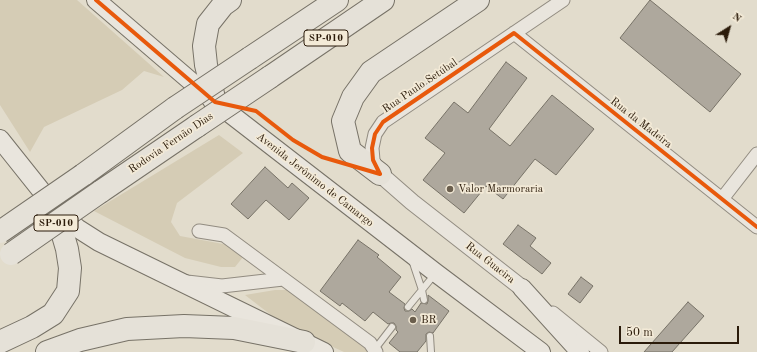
<!DOCTYPE html>
<html>
<head>
<meta charset="utf-8">
<style>
	body { margin:0 }
	#map { position:relative; width:757px; height:352px; overflow:hidden; background:#e2dccc; font-family:"Old Standard TT",serif }
	canvas { display:block }
	.north { position:absolute; left:709px; top:8px; width:40px; height:40px; -webkit-text-stroke:3px #f3ead7; paint-order:stroke; rotate:37deg; font-size:11px; font-weight:700; line-height:16px; text-align:center; color:#2b1b0a }
	.north::after { content:''; display:block; margin:auto; width:14px; height:18px; background:#2b1b0a; clip-path:polygon(50% 0,100% 100%,50% 72%,0 100%) }
	.scale { position:absolute; left:619px; top:326px; width:120px; height:18px; box-sizing:border-box; border:2px solid #2b1b0a; border-top:0; padding-left:5px; font-size:12px; line-height:14px; white-space:nowrap; color:#2b1b0a; -webkit-text-stroke:3px #f3ead7; paint-order:stroke }
</style>
</head>
<body>
<div id="map">
<canvas width="757" height="352"></canvas>
<div class="north">N</div>
<div class="scale">50 m</div>
</div>
<script>
const c = document.querySelector('canvas').getContext('2d');
c.lineJoin = 'round';
function fill(path, color) { c.fillStyle = color; c.fill(path, 'evenodd'); }
const toPath = rows => new Path2D(rows.map(r => 'M' + r).join(''));
function strokePath(path, color, width, dash) { c.strokeStyle = color; c.lineWidth = width; c.lineCap = dash ? 'butt' : 'round'; c.setLineDash(dash || []); c.stroke(path); }
function label(font, color, halo, rows, align = 'center') {
  c.font = font + ' "Old Standard TT",serif'; c.lineWidth = 3.5; c.setLineDash([]); c.textBaseline = 'middle'; c.strokeStyle = halo; c.fillStyle = color; for (const [text, x, y, turn = 0] of rows) {
    c.save(); c.translate(x, y); c.rotate((+turn || 0) * Math.PI / 180); c.textAlign = isNaN(turn) ? turn : align; if (halo) c.strokeText(text, 0, 0); c.fillText(text, 0, 0); c.restore();
  }
}
const green = toPath([
	[0,0,77,0,164,77,144,71,122,90,44,127,30,152,0,105],
	[219,135,243,153,177,203,171,222,180,236,234,246,243,257,235,267,221,267,185,258,94,211],
	[275,290,289,290,364,344,369,352,344,352,311,337,271,315,245,295]
]);
const building = toPath([
	[650,0,741,74,710,112,620,38,650,0],
	[506,62,527,78,489,129,510,146,552,95,594,129,556,175,535,159,503,199,486,186,464,213,423,180,445,153,425,138,454,102,468,113,506,62],
	[265,167,288,188,292,183,309,198,289,220,266,200,248,219,231,204,265,167],
	[518,225,536,238,530,246,551,263,542,274,503,244,518,225],
	[358,240,379,255,377,257,401,277,389,292,405,304,404,308,405,311,409,311,412,309,415,312,421,303,427,304,428,301,428,295,449,311,433,333,429,332,426,334,426,341,417,352,400,352,389,343,398,332,396,330,396,326,394,323,391,323,388,324,373,312,365,321,342,303,340,306,320,291,358,240],
	[581,277,593,286,580,303,568,294,581,277],
	[688,302,704,316,672,352,644,352,688,302]
]);
const service = toPath([
	[412,260,422,290,424,300],
	[408,307,435,274],
	[430,336,431,352],
	[375,349,392,327]
]);
const minor = toPath([
	[514,33,757,227],
	[378,171,373,160,372,148,375,134,383,122,563,0],
	[722,199,757,154],
	[199,231,224,235,370,343,376,352],
	[187,282,222,286,283,279],
	[553,313,601,352]
]);
const tertiary = toPath([
	[380,174,412,202,522,288]
]);
const secondary = toPath([
	[96,0,215,102,436,273,541,352],
	[0,139,55,208,77,228,99,242,324,352],
	[522,288,580,352]
]);
const motorway = toPath([
	[250,58,337,0],
	[270,77,383,0],
	[215,102,206,65,204,46,208,24,223,5,230,0],
	[380,174,350,151,343,121,353,97,371,72,478,0],
	[83,175,175,108],
	[100,192,197,126],
	[0,342,32,327,53,314,68,291,70,268,67,249,55,208],
	[47,352,80,340,127,329,184,326,234,328,304,342]
]);
const motorwayBridge = toPath([
	[175,108,250,58],
	[197,126,270,77],
	[0,232,83,175],
	[11,254,100,192]
]);
const cycleway = toPath([
	[96,0,215,102,256,111,293,140,322,157,380,174],
	[380,174,373,160,372,148,375,134,383,122,514,33,757,227]
]);
const markers = [
	[450,189,4,"#6b5f4e"],
	[413,320,4,"#6b5f4e"]
];
const shields = [
	[326,38,44],
	[56,223,44]
];
const shieldNames = [
	["SP-010",326,38],
	["SP-010",56,223]
];
const streetNames = [
	["Rua Paulo Setúbal",420,86,-34],
	["Rua da Madeira",641,123,38],
	["Rodovia Fernão Dias",171,143,-34],
	["Avenida Jerônimo de Camargo",315,180,38],
	["Rua Guacira",490,263,38]
];
const poiNames = [
	["Valor Marmoraria",458,189],
	["BR",421,320]
];
fill(green, '#d5ccb5');
fill(building, '#aea89d');
strokePath(building, '#777267', 1);
strokePath(service, '#928c81', 8);
strokePath(minor, '#928c81', 15);
strokePath(tertiary, '#928c81', 18);
strokePath(secondary, '#777267', 20);
strokePath(motorway, '#777267', 24);
strokePath(service, '#e9e5dd', 6);
strokePath(minor, '#e9e5dd', 13);
strokePath(tertiary, '#e9e5dd', 16);
strokePath(secondary, '#e9e5dd', 18);
strokePath(motorway, '#e5e1d8', 22);
strokePath(motorwayBridge, '#777267', 24, []);
strokePath(motorwayBridge, '#e5e1d8', 22);
strokePath(cycleway, '#e8590c', 4);
for (const [x, y, r, color] of markers) { const dot = new Path2D(); dot.arc(x, y, r, 0, 2 * Math.PI); c.fillStyle = color; c.fill(dot); strokePath(dot, '#f3ead7', 1.5); }
for (const [x, y, w] of shields) { const box = new Path2D(); box.roundRect(x - w / 2, y - 8, w, 16, 3); c.fillStyle = '#f3ead7'; c.fill(box); strokePath(box, '#2b1b0a', 1); }
label('bold 10px', '#2b1b0a', null, shieldNames);
label('11px', '#2b1b0a', '#f3ead7', streetNames);
label('11px', '#2b1b0a', '#f3ead7', poiNames, 'left');
</script>
</body>
</html>
